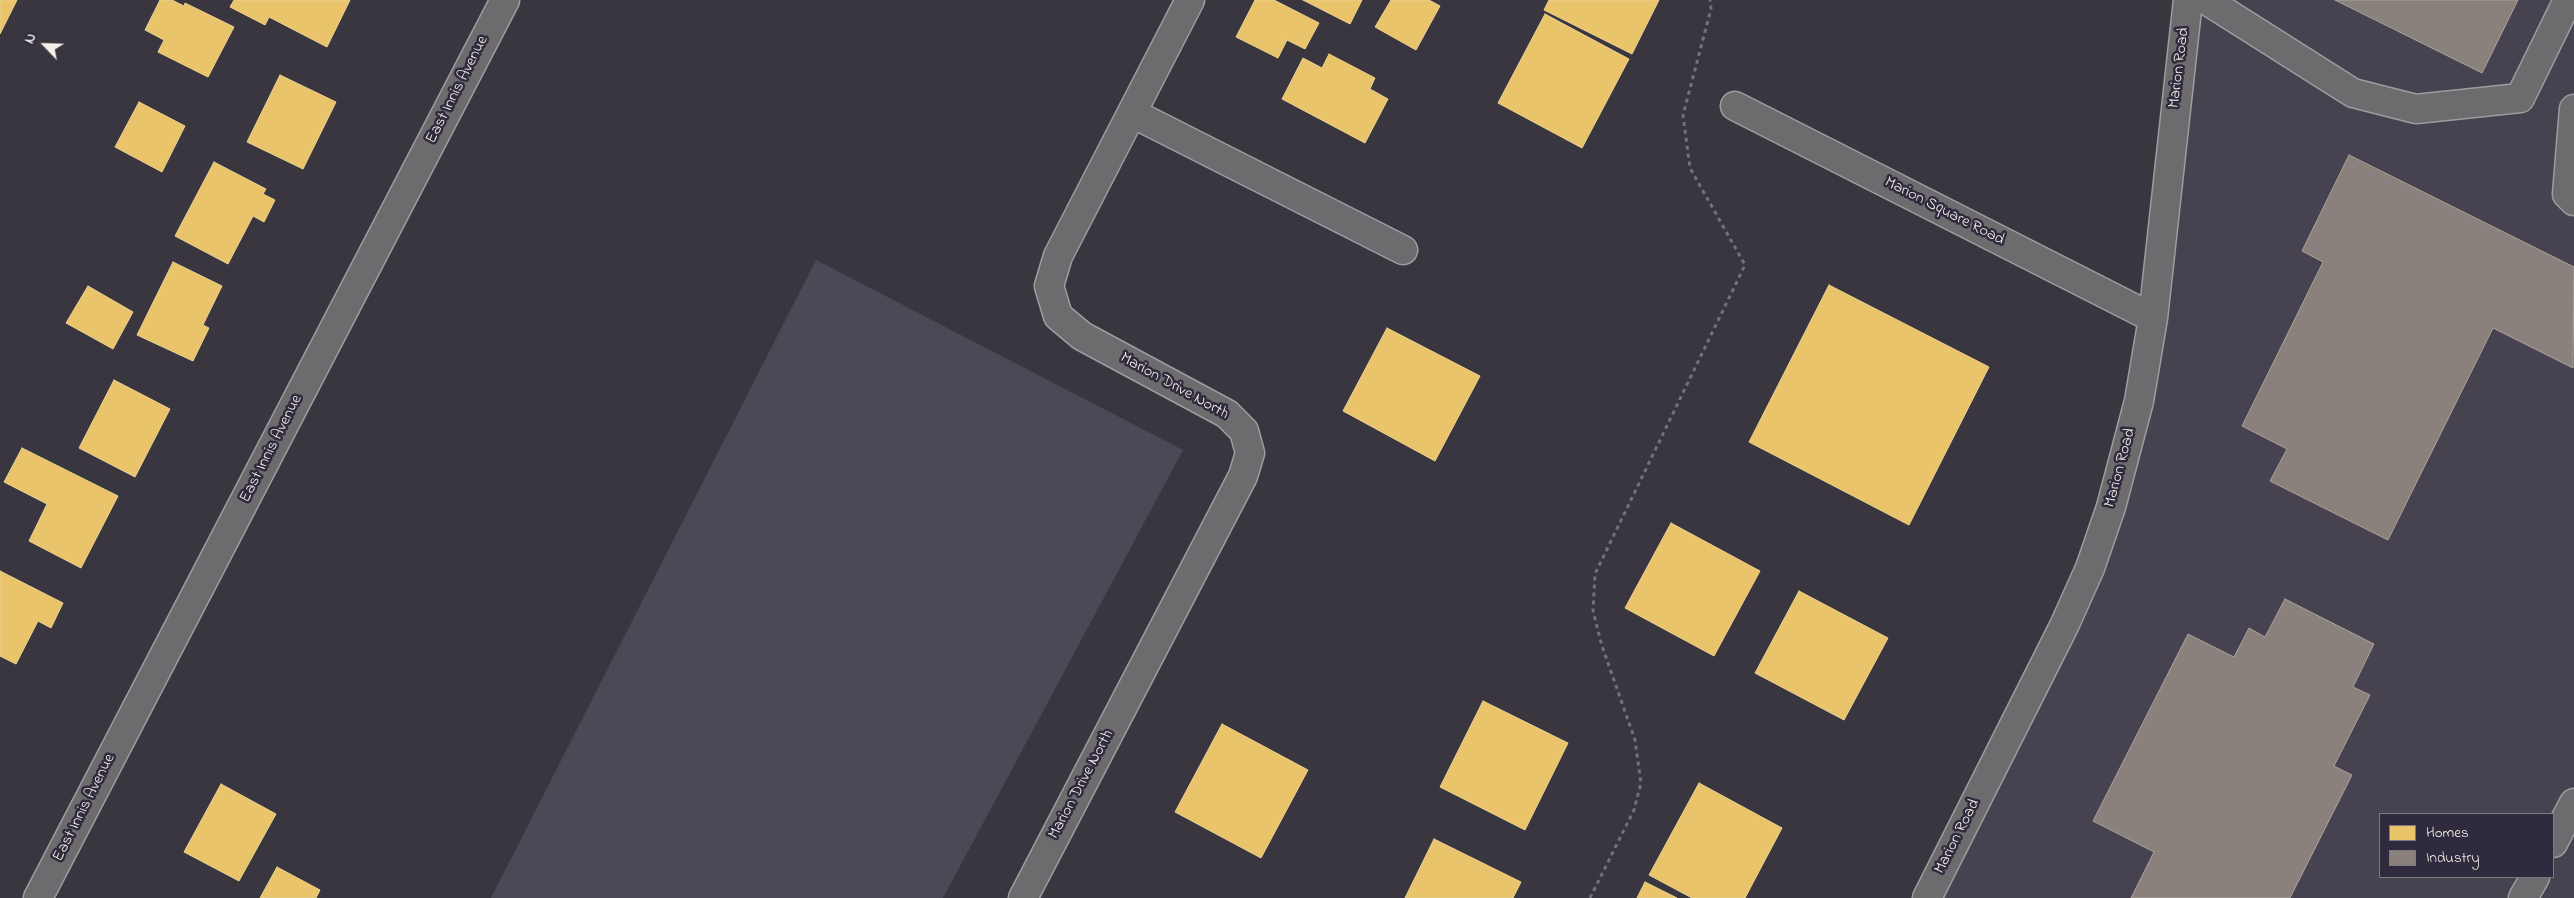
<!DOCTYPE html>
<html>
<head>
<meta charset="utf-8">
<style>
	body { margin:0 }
	#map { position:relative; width:2574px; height:898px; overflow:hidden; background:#393640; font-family:"Indie Flower",sans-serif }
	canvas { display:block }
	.legend { position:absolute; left:2379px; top:813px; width:175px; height:65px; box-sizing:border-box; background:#2f2a3d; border:1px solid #7e7a81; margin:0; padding:6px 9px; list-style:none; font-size:15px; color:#f4f1e8 }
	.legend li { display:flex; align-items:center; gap:10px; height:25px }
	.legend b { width:25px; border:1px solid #7e7a81 }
	.north { position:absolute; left:20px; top:20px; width:50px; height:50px; -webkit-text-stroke:4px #2f2a3d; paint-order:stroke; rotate:294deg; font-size:14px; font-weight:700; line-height:20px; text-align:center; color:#f4f1e8 }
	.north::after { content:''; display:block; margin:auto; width:18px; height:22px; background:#f4f1e8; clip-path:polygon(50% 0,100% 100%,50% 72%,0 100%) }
</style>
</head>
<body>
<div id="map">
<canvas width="2574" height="898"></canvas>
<ul class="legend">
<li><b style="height:14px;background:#e9c46a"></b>Homes</li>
<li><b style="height:14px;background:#8a817c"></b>Industry</li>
</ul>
<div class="north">N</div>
</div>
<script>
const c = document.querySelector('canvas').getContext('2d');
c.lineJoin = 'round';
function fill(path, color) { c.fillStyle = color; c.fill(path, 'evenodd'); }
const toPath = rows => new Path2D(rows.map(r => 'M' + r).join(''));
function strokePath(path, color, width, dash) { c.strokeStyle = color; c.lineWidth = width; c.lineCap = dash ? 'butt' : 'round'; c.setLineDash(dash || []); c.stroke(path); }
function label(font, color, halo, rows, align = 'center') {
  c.font = font + ' "Indie Flower",sans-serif'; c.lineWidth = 5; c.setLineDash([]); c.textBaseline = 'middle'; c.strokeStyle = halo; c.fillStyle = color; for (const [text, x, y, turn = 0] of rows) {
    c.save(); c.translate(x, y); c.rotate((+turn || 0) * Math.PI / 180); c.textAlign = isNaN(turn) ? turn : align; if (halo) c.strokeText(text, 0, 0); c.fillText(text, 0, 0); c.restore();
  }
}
const built = toPath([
	[2191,0,2574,0,2574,898,1914,898,2077,576,2129,438],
	[2380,814,2553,814,2553,877,2380,877]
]);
const green = toPath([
	[816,260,1183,450,943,898,491,898]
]);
const homes = toPath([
	[0,0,17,0,0,34,0,0],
	[160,0,172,0,184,6,185,3,234,27,208,77,158,52,164,40,145,30,160,0],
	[234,0,350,0,327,47,269,17,265,25,230,7,234,0],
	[1255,0,1274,0,1319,23,1305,49,1287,40,1278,58,1236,37,1255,0],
	[1303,0,1362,0,1350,24,1303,0],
	[1391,0,1429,0,1440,6,1416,50,1375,27,1391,0],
	[1549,0,1659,0,1632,54,1544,10,1549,0],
	[1545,14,1629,59,1582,148,1498,103,1545,14],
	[1329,54,1375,78,1370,89,1388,99,1365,143,1282,99,1303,58,1322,68,1329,54],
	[280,75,336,102,303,169,247,142,280,75],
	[139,102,185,126,162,172,115,147,139,102],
	[214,162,266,189,263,194,275,200,264,222,253,216,228,264,175,236,214,162],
	[173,262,222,286,203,325,209,328,193,361,137,335,173,262],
	[1829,285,1989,367,1909,525,1749,442,1829,285],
	[88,286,133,312,113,349,66,323,88,286],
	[1387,328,1480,376,1435,461,1343,411,1387,328],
	[114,380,170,409,135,477,79,448,114,380],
	[22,448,118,496,81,568,29,541,47,504,4,482,22,448],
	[1671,523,1760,571,1714,656,1625,608,1671,523],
	[0,571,63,603,51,628,38,621,16,664,0,656,0,571],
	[1799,591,1888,638,1844,720,1755,673,1799,591],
	[1483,701,1568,743,1525,830,1440,787,1483,701],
	[1222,724,1308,770,1261,858,1175,812,1222,724],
	[1699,783,1782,828,1745,898,1692,898,1649,875,1699,783],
	[221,784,276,814,239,881,184,852,221,784],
	[1434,839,1521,882,1513,898,1405,898,1434,839],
	[277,867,320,890,316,898,260,898,277,867],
	[1645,882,1677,898,1637,898,1645,882]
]);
const industry = toPath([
	[2335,0,2518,0,2482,73,2335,0],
	[2349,155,2574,267,2573,368,2493,328,2388,540,2270,481,2287,449,2242,426,2323,262,2302,251,2349,155],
	[2285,599,2374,644,2353,687,2370,695,2334,766,2352,775,2290,898,2131,898,2154,852,2093,821,2188,634,2234,657,2249,628,2265,637,2285,599]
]);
const path = toPath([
	[1590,898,1634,810,1641,783,1635,740,1602,646,1593,611,1595,574,1745,265,1690,168,1683,115,1711,9,1710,0]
]);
const minor = toPath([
	[2206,0,2353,93,2416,109,2520,98,2568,0],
	[1735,106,2153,318],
	[2574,109,2567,194,2574,201],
	[1132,113,1403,250],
	[2553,843,2574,803],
	[38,898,505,0],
	[1023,898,1243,476,1250,453,1244,431,1227,414,1082,336,1058,316,1049,286,1058,256,1190,0],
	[1927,898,2064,626,2090,568,2111,507,2139,401,2153,318,2188,0],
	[2523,898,2535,877]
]);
const streetNames = [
	["Marion Road",2180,68,-83],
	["East Innis Avenue",458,90,-63],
	["Marion Square Road",1944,212,27],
	["Marion Drive North",1174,387,29],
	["East Innis Avenue",272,449,-63],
	["Marion Road",2121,468,-75],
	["Marion Drive North",1082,785,-62],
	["East Innis Avenue",85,808,-63],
	["Marion Road",1958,837,-63]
];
fill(built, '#46424f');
fill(green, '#4d4856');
fill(homes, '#e9c46a');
strokePath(homes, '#ecd290', 1);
fill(industry, '#8a817c');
strokePath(industry, '#aaa39c', 1);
strokePath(minor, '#9e9c9f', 31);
strokePath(path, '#747276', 3, [4, 4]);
strokePath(minor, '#6d6b6d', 28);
label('16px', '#f4f1e8', '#2f2a3d', streetNames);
</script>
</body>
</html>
